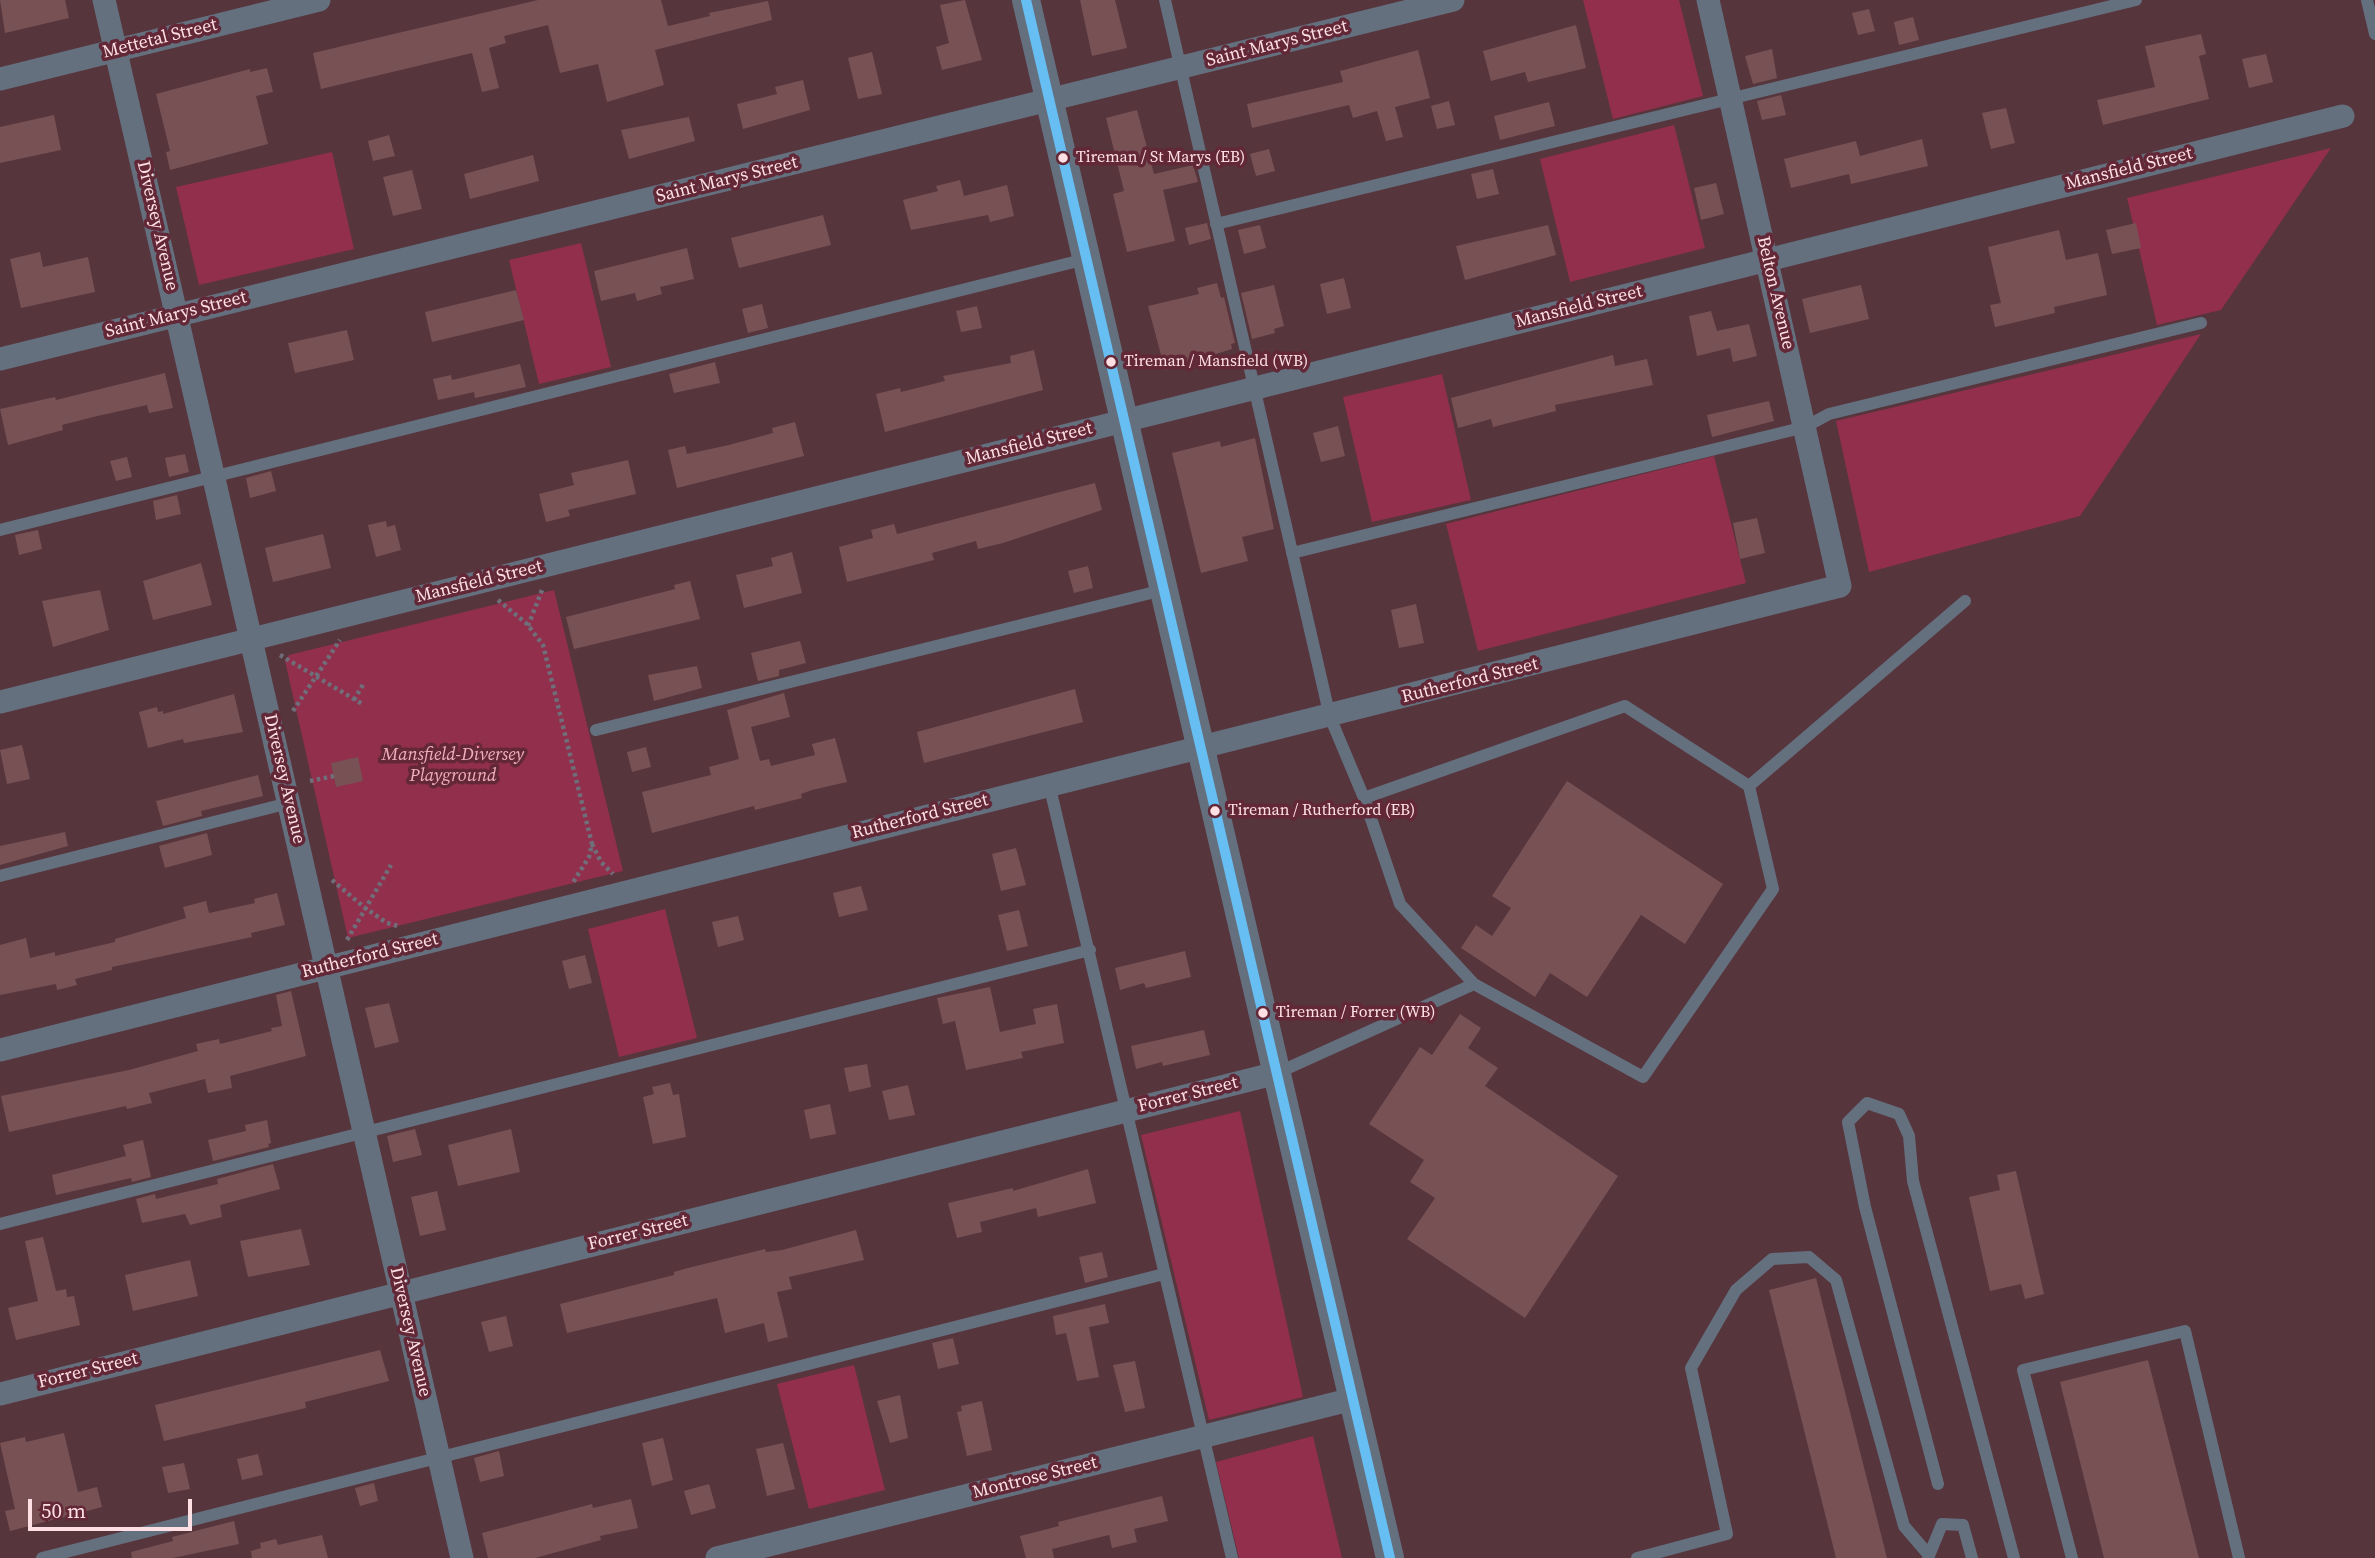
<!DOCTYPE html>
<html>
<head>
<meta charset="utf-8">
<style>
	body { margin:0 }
	#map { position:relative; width:2375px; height:1558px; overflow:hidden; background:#56353d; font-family:"Source Serif 4",serif }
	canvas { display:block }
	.scale { position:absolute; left:28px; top:1499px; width:164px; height:32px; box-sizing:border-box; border:4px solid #fddfe4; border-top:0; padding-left:9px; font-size:21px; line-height:24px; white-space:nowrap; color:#fddfe4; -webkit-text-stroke:5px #632837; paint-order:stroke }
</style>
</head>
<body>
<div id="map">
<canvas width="2375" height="1558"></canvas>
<div class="scale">50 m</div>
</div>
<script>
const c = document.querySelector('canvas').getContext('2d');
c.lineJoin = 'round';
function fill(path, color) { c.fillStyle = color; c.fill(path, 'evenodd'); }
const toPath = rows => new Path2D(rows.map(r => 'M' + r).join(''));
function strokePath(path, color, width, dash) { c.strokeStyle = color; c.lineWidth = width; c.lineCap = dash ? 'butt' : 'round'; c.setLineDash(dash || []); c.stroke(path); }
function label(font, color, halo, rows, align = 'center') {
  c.font = font + ' "Source Serif 4",serif'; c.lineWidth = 7; c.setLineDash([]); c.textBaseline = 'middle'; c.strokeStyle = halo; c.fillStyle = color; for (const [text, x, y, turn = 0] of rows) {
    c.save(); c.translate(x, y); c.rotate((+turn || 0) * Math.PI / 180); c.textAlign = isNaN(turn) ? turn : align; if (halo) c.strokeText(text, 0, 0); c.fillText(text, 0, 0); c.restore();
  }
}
const green = toPath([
	[1583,0,1679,0,1703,96,1613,119],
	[1674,125,1705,248,1570,282,1540,159],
	[2331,148,2221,310,2157,325,2127,198],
	[332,152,354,249,199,285,176,187],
	[581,243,611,367,539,384,509,260],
	[2201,334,2080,516,1869,572,1836,421],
	[1442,374,1471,500,1372,522,1343,397],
	[1714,456,1746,583,1478,651,1446,524],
	[554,590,623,871,348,938,285,661,289,655],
	[665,909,697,1038,619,1057,588,929],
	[1240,1111,1303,1397,1209,1420,1141,1135],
	[854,1365,885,1490,809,1509,777,1384],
	[1313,1436,1342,1558,1239,1558,1216,1462]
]);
const building = toPath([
	[0,0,65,0,69,18,5,33],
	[538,0,661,0,668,26,710,16,709,13,768,1,772,20,655,50,664,85,607,102,598,64,560,73,548,25,504,36,506,43,489,48,499,88,482,92,472,53,321,89,313,53],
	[965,0,982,60,942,70,936,47,949,43,940,5],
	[1080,0,1115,0,1127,48,1092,56],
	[1869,9,1875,31,1858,35,1852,13],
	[1913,17,1919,40,1899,45,1894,22],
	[1576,25,1586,68,1528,82,1525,72,1491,81,1483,51],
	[2201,34,2206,54,2199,56,2209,99,2103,125,2097,100,2155,87,2145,46],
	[1772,49,1777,78,1753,84,1745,56],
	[1418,50,1430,98,1395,107,1403,137,1386,141,1377,111,1353,118,1349,105,1252,128,1247,104,1343,82,1340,71],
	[872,52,882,94,858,99,848,58],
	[2266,54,2273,82,2249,88,2242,59],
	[267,68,273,92,256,96,268,144,170,170,166,152,170,151,156,94,250,69,250,72],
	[803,80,810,110,743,129,737,104,777,94,775,87],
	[1781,95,1786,115,1762,120,1757,101],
	[1449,101,1455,125,1437,129,1431,106],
	[1549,102,1555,126,1500,140,1494,116],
	[2006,108,2015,143,1991,149,1982,113],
	[1137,110,1154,174,1193,165,1198,182,1163,190,1175,241,1127,252,1113,194,1124,191,1106,118],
	[54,115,61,150,0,163,0,127],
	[689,117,695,141,629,159,621,130],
	[389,135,395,156,373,161,368,141],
	[1922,139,1928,166,1851,184,1849,174,1791,188,1784,159,1856,141,1860,156],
	[1269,149,1275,171,1256,176,1250,154],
	[533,155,539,181,470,199,464,174],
	[1493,169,1499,194,1477,199,1471,174],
	[412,170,422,209,393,216,383,177],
	[960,180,964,196,1007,185,1014,216,990,222,988,215,911,230,903,200,938,191,936,186],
	[1716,183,1724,214,1701,220,1694,188],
	[823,215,831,245,739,268,731,238],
	[1207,223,1211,239,1189,245,1185,228],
	[2136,223,2141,248,2112,254,2106,230],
	[1260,225,1266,248,1244,254,1238,230],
	[1548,225,1556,255,1465,280,1456,246],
	[2059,230,2066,260,2098,253,2107,295,2054,307,2055,313,1995,327,1990,305,2001,303,1988,247],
	[687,248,694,279,660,287,662,294,637,301,635,293,601,301,594,271],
	[40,252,43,267,88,257,95,292,21,308,10,259],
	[1344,278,1351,308,1327,314,1320,284],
	[1217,283,1221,298,1224,297,1235,343,1231,344,1232,349,1165,370,1148,306,1199,294,1197,288],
	[1274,285,1284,326,1274,329,1275,333,1252,339,1241,293],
	[1861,285,1869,319,1810,333,1802,299],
	[516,290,524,320,432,342,425,312],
	[762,304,768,328,748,333,742,309],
	[977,306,982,328,961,332,956,311],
	[1711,311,1717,331,1749,324,1757,356,1733,362,1730,348,1697,356,1689,316],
	[347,330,354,360,295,373,288,343],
	[1034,350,1043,390,885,432,876,394,900,388,901,392,945,381,943,376,1011,363,1010,356],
	[1613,355,1615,366,1647,359,1653,385,1555,405,1556,411,1493,427,1491,419,1458,428,1451,398],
	[715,362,720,383,674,393,669,374],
	[520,364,526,387,475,398,474,392,438,400,433,379,451,375,452,380],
	[165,373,173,408,149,413,147,405,93,417,62,425,63,430,8,445,0,409,55,397,56,400],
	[1769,401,1774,421,1712,437,1707,415],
	[795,422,804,456,677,488,668,450,685,446,687,454,729,445,773,433,772,428],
	[1338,426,1345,456,1321,462,1313,433],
	[1255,438,1274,529,1242,537,1248,561,1201,573,1172,453,1220,441,1221,447],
	[185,454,189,472,169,477,165,458],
	[127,457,132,477,116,481,110,461],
	[628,460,636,494,568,510,570,516,546,522,539,494,574,485,571,473],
	[271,471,276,491,250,498,246,478],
	[1095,483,1102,510,1003,543,978,549,976,541,932,553,934,560,847,582,839,547,873,538,871,530,894,524,897,534],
	[177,495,181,514,156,520,153,501],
	[1757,518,1765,553,1740,559,1733,523],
	[386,521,387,527,395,525,401,550,376,557,368,525],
	[38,530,42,549,19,555,15,535],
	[323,534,331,568,273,582,265,548],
	[792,552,802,593,744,608,736,575,773,566,771,558],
	[201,563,212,605,153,620,143,581],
	[1088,566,1093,588,1074,593,1068,571],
	[690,581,700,619,574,649,566,617,675,589,674,585],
	[100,590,109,630,53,647,42,601],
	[1416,604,1424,643,1399,648,1391,610],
	[800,641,806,663,779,670,779,676,758,681,751,653],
	[697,666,702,688,654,701,648,675],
	[1075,689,1083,722,924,763,917,732],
	[784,693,790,717,751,727,760,761,769,759,771,766,815,755,812,744,835,738,847,782,812,790,801,794,802,798,755,810,754,806,652,833,642,792,711,775,709,767,739,759,727,710],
	[234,694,243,732,184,743,183,739,148,748,139,712,157,707,158,712,163,711,163,714],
	[22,745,30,779,7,784,0,750],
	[646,747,651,767,632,772,627,752],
	[358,757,363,781,336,787,331,763],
	[258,775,263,796,201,811,202,816,163,826,156,801],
	[1567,781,1723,884,1685,944,1641,915,1587,997,1550,973,1535,997,1461,948,1476,925,1492,936,1511,908,1492,896],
	[65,832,68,846,0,865,0,846],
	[207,833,212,855,165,868,159,846],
	[1016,848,1026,885,1001,891,992,854],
	[861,886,868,910,839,917,833,893],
	[277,893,285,925,251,933,252,937,112,967,112,970,75,979,77,985,57,990,56,984,0,995,0,945,26,938,30,958,55,952,55,956,115,942,115,939,186,918,183,907,206,901,209,913,255,903,254,899],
	[1019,910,1028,946,1007,951,998,915],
	[738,916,744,940,718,947,712,922],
	[1185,951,1191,977,1146,988,1144,983,1120,990,1115,968],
	[585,955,592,983,569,989,562,961],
	[990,987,1000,1032,1036,1024,1033,1009,1057,1004,1064,1043,1021,1052,1023,1058,966,1070,955,1021,943,1024,937,998],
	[291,991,306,1056,230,1076,232,1088,208,1093,205,1079,149,1093,152,1103,127,1109,126,1106,9,1132,1,1096,129,1070,198,1051,196,1044,219,1039,220,1044,272,1031,271,1028,282,1026,276,995],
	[389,1003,399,1042,375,1048,365,1008],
	[1460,1014,1481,1028,1468,1048,1498,1068,1485,1086,1618,1176,1525,1318,1407,1239,1435,1198,1410,1182,1424,1160,1369,1124,1420,1047,1432,1055],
	[1204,1030,1210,1055,1163,1066,1162,1062,1136,1069,1131,1046],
	[867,1064,871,1087,849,1092,844,1068],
	[670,1083,673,1095,679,1094,686,1137,653,1144,643,1097,654,1094,652,1087],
	[908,1085,915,1115,889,1120,882,1091],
	[830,1104,836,1134,810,1139,804,1110],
	[267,1120,271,1143,268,1144,269,1147,213,1161,208,1140,246,1131,245,1125],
	[415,1129,422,1155,393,1162,387,1136],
	[511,1129,520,1172,458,1186,448,1145],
	[143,1140,151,1177,132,1182,131,1178,56,1195,52,1175,126,1156,123,1145],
	[273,1164,280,1189,220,1205,222,1217,190,1225,185,1214,142,1223,136,1199,155,1194,156,1199,218,1184,217,1179],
	[1088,1169,1096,1203,1038,1217,1036,1208,980,1222,982,1232,957,1238,948,1203,1013,1188,1013,1191],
	[2016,1171,2044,1294,2025,1299,2021,1284,1990,1291,1969,1197,2000,1190,1997,1175],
	[437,1191,446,1230,420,1236,411,1197],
	[301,1229,310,1265,248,1277,240,1241],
	[856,1230,864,1260,789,1277,792,1289,777,1292,788,1337,768,1342,764,1323,725,1333,717,1298,567,1333,560,1304,674,1275,674,1272,684,1269,765,1249,766,1252,782,1250],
	[43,1237,56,1291,66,1289,67,1297,74,1296,80,1325,16,1340,8,1308,38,1301,25,1241],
	[1102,1252,1108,1277,1085,1283,1079,1257],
	[190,1260,198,1296,133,1311,125,1275],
	[1816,1278,1887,1558,1836,1558,1769,1290],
	[1105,1304,1109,1323,1089,1327,1099,1377,1077,1381,1066,1333,1056,1335,1053,1316],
	[506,1316,513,1346,489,1352,481,1322],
	[953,1338,959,1364,938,1369,932,1343],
	[380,1350,389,1381,305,1402,306,1408,164,1441,155,1405],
	[2148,1360,2199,1558,2104,1558,2060,1382],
	[1135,1361,1145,1408,1125,1412,1113,1365],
	[900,1395,908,1438,890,1443,877,1401],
	[982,1401,992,1450,967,1456,957,1412,962,1411,961,1406],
	[64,1433,78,1492,97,1487,102,1507,10,1531,5,1511,15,1509,0,1443,25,1437,26,1442],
	[663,1438,673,1480,652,1486,642,1443],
	[783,1443,795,1489,767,1496,756,1449],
	[499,1451,504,1476,480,1482,474,1458],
	[258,1454,263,1475,242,1480,237,1459],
	[184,1463,190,1489,168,1493,162,1467],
	[374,1483,378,1501,360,1506,355,1488],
	[709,1484,716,1508,691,1515,684,1491],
	[1162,1496,1168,1521,1134,1529,1137,1542,1112,1548,1109,1535,1052,1549,1054,1558,1026,1558,1020,1536,1059,1526,1058,1522],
	[631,1499,638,1528,600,1536,601,1540,535,1558,488,1558,482,1533,592,1504,593,1508],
	[234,1521,239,1544,173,1558,132,1558,131,1552,173,1541,172,1537],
	[322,1535,328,1558,252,1558,251,1551,261,1548,260,1543,276,1539,278,1545]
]);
const path = toPath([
	[498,600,527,624,543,645,592,844,589,857,572,884],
	[528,626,542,590],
	[280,655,364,705],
	[354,700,364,683],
	[293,711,340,640],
	[310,781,334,776],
	[592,844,601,862,613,874],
	[332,880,365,908,387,923,398,926],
	[347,940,391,865]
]);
const service = toPath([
	[1165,0,1330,717,1364,798,1625,706,1749,786,1965,601],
	[2367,0,2375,34],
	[1216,224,2136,0],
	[0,530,1086,259],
	[1292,553,1805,427,1829,414,2201,323],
	[596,730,1163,590],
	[1049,784,1232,1558],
	[1364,798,1400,904,1474,984,1643,1077,1773,889,1749,786],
	[0,876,289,803],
	[1277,1073,1474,984],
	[0,1224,1090,950],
	[1938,1484,1865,1207,1848,1122,1867,1103,1899,1114,1909,1136,1913,1181,2014,1558],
	[42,1558,1164,1274],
	[1637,1558,1727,1534,1691,1368,1736,1290,1772,1259,1809,1257,1836,1280,1904,1526,1928,1554],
	[1928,1558,1942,1524,1963,1525,1972,1558],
	[2072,1558,2023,1370,2185,1331,2239,1558]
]);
const minor = toPath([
	[104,0,462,1558],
	[0,79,319,0],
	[0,359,1453,0],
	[0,702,2343,116],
	[0,1050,1840,586,1708,0],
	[0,1394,1277,1073],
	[717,1558,1353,1399]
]);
const tertiary = toPath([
	[1026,0,1390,1558]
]);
const bus1 = toPath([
	[1026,0,1390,1558]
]);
const markers = [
	[1063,158,6,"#fddfe4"],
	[1111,362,6,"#fddfe4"],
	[1215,811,6,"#fddfe4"],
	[1263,1013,6,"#fddfe4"]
];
const busNames = [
	["Tireman / St Marys (EB)",1076,158],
	["Tireman / Mansfield (WB)",1124,362],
	["Tireman / Rutherford (EB)",1228,811],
	["Tireman / Forrer (WB)",1276,1013]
];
const streetNames = [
	["Mettetal Street",160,39,-14],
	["Saint Marys Street",1277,44,-14],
	["Mansfield Street",2129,169,-14],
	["Saint Marys Street",727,180,-14],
	["Diversey Avenue",157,226,77],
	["Belton Avenue",1775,293,77],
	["Mansfield Street",1579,307,-14],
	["Saint Marys Street",176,315,-14],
	["Mansfield Street",1029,444,-14],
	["Mansfield Street",479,582,-14],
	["Rutherford Street",1470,681,-14],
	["Diversey Avenue",284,779,77],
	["Rutherford Street",920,817,-14],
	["Rutherford Street",370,956,-14],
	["Forrer Street",1188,1095,-14],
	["Forrer Street",638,1233,-14],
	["Diversey Avenue",410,1332,77],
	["Forrer Street",88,1371,-14],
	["Montrose Street",1035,1478,-14]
];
const parkNames = [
	["Mansfield-Diversey",453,755],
	["Playground",453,776]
];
fill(green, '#912f4d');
fill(building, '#785154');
strokePath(path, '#6f6e79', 4.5, [3.5, 3.5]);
strokePath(service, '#65707f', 12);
strokePath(minor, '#65707f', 23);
strokePath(tertiary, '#65707f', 28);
strokePath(bus1, '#66bef3', 10);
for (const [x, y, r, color] of markers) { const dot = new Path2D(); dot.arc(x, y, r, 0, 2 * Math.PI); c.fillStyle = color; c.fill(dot); strokePath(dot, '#632837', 2.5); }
label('16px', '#fddfe4', '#632837', busNames, 'left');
label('18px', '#fddfe4', '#632837', streetNames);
label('italic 18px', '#efafbb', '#632837', parkNames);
</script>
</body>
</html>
